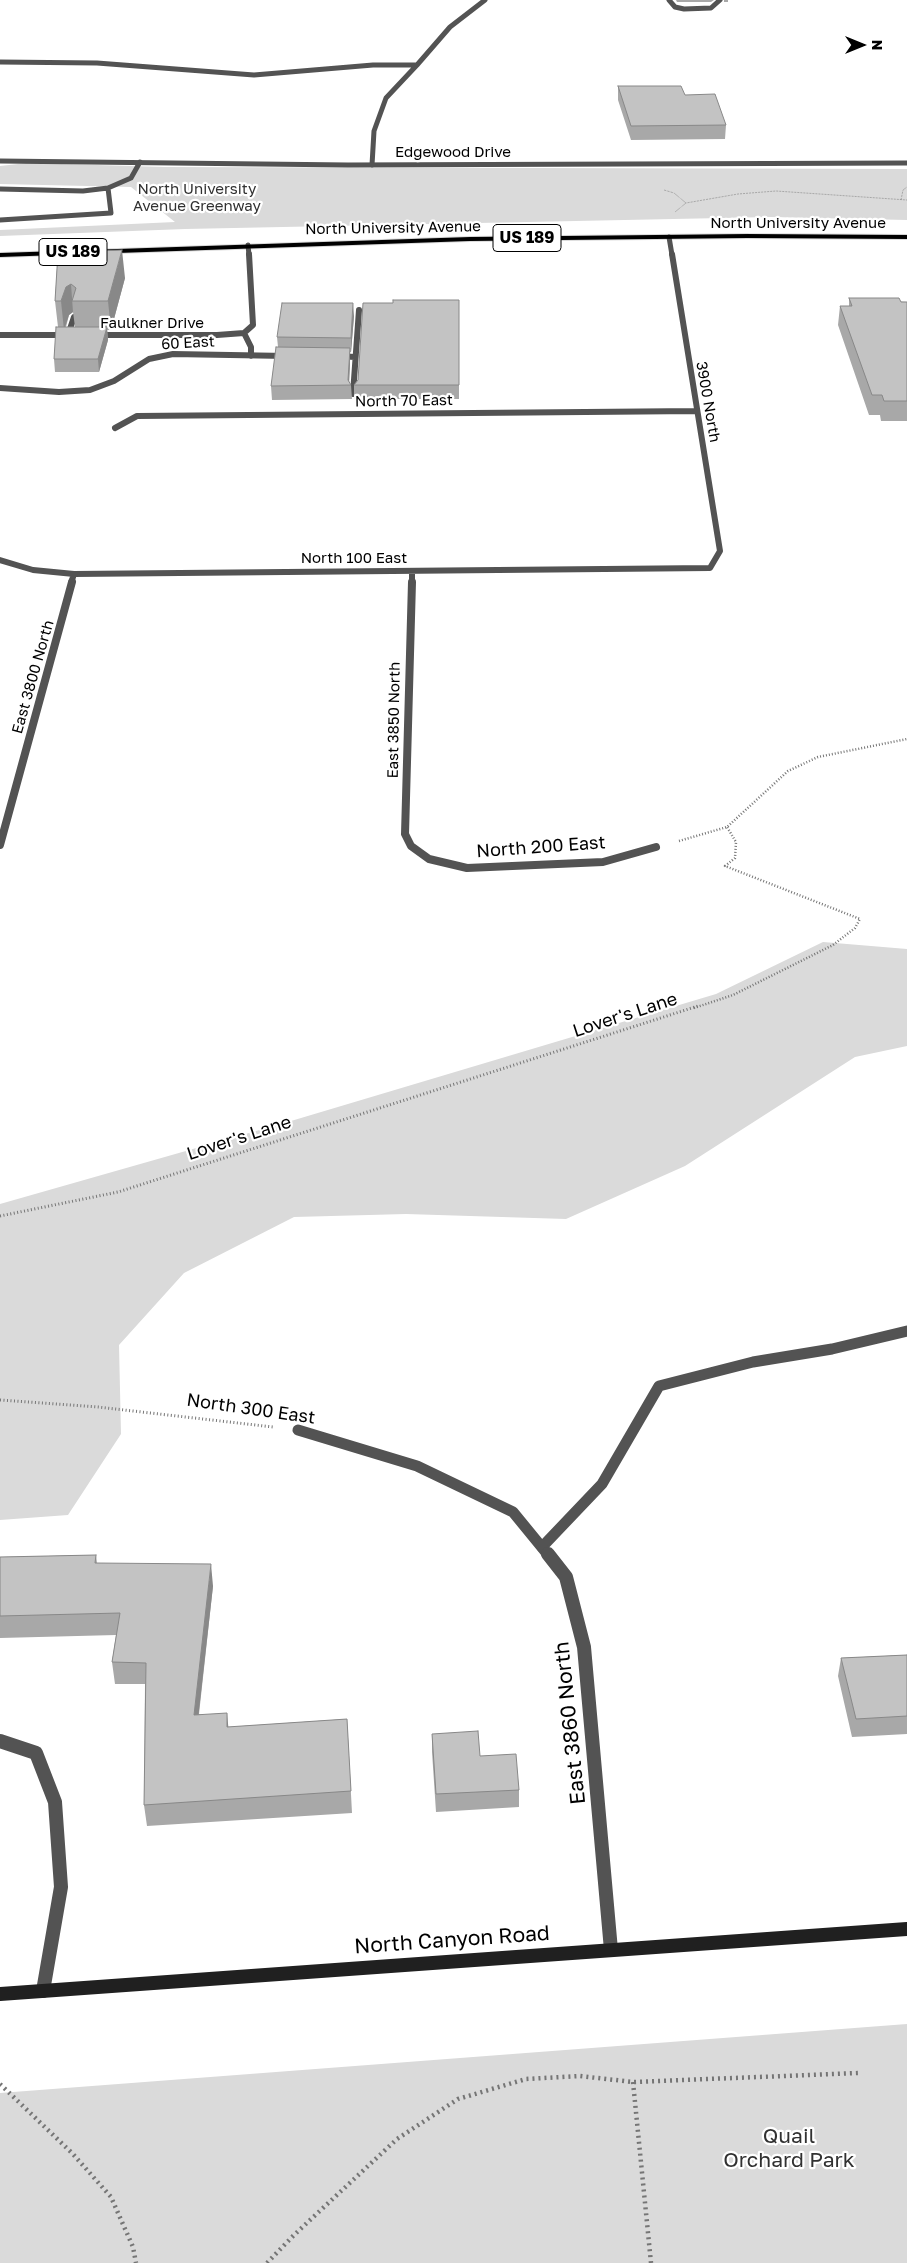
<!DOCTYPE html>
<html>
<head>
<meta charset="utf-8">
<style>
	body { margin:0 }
	#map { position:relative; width:907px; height:2263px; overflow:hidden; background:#fff; font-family:"Golos Text",sans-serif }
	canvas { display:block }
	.north { position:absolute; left:837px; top:20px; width:50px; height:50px; -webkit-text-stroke:4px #fff; paint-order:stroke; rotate:90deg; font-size:14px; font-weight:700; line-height:20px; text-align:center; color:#000 }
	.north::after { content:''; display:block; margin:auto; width:18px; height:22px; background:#000; clip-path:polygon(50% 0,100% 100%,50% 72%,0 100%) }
</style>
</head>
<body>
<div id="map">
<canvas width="907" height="2263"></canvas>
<div class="north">N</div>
</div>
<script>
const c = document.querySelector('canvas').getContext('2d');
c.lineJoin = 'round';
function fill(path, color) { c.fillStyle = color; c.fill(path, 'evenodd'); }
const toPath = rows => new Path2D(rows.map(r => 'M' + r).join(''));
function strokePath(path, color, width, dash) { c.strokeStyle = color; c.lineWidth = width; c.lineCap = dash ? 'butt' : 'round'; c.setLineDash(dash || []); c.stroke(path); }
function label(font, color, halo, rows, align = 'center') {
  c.font = font + ' "Golos Text",sans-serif'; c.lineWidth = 4.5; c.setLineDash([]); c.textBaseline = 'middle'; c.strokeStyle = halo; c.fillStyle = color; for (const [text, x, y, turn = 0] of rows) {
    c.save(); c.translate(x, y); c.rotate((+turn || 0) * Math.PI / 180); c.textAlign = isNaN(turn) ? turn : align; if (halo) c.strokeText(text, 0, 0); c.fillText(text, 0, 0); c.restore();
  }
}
const green = toPath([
	[27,163,165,167,907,169,907,220,771,217,185,229,0,236,0,230,175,222,131,187,0,184,0,166],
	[823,942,907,949,907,1046,855,1057,685,1166,566,1219,406,1214,294,1217,184,1273,119,1345,121,1434,68,1515,0,1520,0,1204,291,1121,716,994],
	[907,2024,907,2263,0,2263,0,2093]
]);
const pathFar3 = toPath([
	[664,190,674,193,686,203],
	[901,200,903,190,907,187],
	[675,212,686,203,738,194,776,191,907,200]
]);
const pathFar2 = toPath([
	[679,841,727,827,788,771,818,757,907,739],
	[694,1008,733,995,833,945,855,928,860,919,725,866,735,858,736,842,727,827]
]);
const pathFar1 = toPath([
	[0,1216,118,1192,698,1006],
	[0,1400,98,1407,273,1427]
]);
const path = toPath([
	[633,2082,651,2263],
	[0,2084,73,2154,111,2197,133,2247,136,2263],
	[267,2263,294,2235,397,2139,458,2099,526,2079,580,2076,633,2082,859,2073]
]);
const serviceFar3 = toPath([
	[669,0,675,7,684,9,711,8,720,0],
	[0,62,97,63,254,75,373,65,417,65,386,98,374,131,372,165],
	[417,65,450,27,485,0],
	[0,189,83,191,108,188,131,178,140,162],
	[0,220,111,213,108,188]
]);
const serviceFar2 = toPath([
	[68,335,74,317]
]);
const serviceFar1 = toPath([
	[542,1547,602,1484,659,1386,753,1362,832,1349,907,1331]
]);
const service = toPath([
	[0,1741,36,1753,55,1802,61,1887,43,1991]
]);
const minorFar4 = toPath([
	[0,161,348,165,907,163],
	[669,237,672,255],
	[248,245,249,255]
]);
const minorFar3 = toPath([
	[249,254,253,325,244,333,251,347,251,356],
	[0,335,69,335],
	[93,335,217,335,244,333],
	[337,356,355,357],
	[0,388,59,392,90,390,114,381,149,359,173,354,287,356],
	[353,394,359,310],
	[115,428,137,416,697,411],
	[0,560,33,570,74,574,710,568,720,551,672,254],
	[71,583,74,574],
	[412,583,412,571]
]);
const minorFar2 = toPath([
	[412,582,405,834,411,846,429,859,467,868,603,862,656,847],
	[0,845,72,582]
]);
const minorFar1 = toPath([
	[298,1430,417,1466,513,1512,549,1556]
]);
const minor = toPath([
	[548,1554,566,1577,584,1647,611,1950]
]);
const secondary = toPath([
	[0,1994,907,1929]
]);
const trunk = toPath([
	[748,234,907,235,907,239,748,238,470,241,0,257,0,253,470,237,748,234]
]);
const wall = toPath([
	[676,0,714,0,711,2,677,2],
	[724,0,728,0,728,2,724,2],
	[618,86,685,95,726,125,725,139,631,140,618,100],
	[58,252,125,278,111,330,107,330,108,340,99,372,55,372,54,359,58,327,55,301],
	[73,312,75,327,66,327,69,315],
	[849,298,907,302,907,421,881,421,880,415,869,415,838,325,840,306,849,306],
	[459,300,459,399,354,399,354,385,358,380,393,303],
	[354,316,351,352,350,352,350,362,349,382,351,385,352,399,272,400,271,386,278,347,277,337],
	[96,1555,97,1563,213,1586,199,1714,229,1727,347,1719,352,1813,147,1826,144,1805,145,1684,115,1684,112,1662,116,1635,0,1638,0,1557],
	[907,1655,907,1734,852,1737,838,1676,841,1658],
	[432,1734,480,1756,519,1790,519,1807,436,1812,432,1752]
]);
const shadedWall = toPath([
	[122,250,125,278,111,330,108,301],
	[71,284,73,312,69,315,64,330,61,301,66,287],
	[353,303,354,316,351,352,351,338],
	[107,327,108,340,99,372,98,359],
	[350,348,350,362,349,385,348,380],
	[211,1564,213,1586,196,1737,194,1715],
	[227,1713,229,1734,227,1727]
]);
const building = toPath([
	[618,86,681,86,685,95,715,94,726,125,631,126,618,86],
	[122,250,108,301,72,301,76,288,71,284,66,287,61,301,55,301,58,252,122,250],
	[849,298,899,298,901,302,907,302,907,401,884,401,882,395,872,395,840,306,852,306,849,298],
	[393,300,459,300,459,385,354,385,358,380,363,303,393,303,393,300],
	[282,303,353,303,351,338,277,337,282,303],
	[56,327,107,327,98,359,54,359,56,327],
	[276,347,350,348,348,380,351,385,271,386,276,347],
	[96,1555,95,1563,211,1564,194,1715,227,1713,227,1727,347,1719,351,1791,144,1805,146,1663,112,1662,120,1613,0,1616,0,1557,96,1555],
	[907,1655,907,1716,856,1719,841,1658,907,1655],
	[478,1731,480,1756,516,1754,519,1790,436,1794,432,1734,478,1731]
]);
const farStreetnames = [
	["Edgewood Drive",453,152],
	["North University Avenue",798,223],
	["North University Avenue",393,228,-1],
	["Faulkner Drive",152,323],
	["60 East",188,343,-3],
	["North 70 East",404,401,-1],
	["3900 North",708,402,80],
	["North 100 East",354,558],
	["East 3800 North",33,677,-74],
	["East 3850 North",394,720,-89]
];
const farParknames = [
	["North University",197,189],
	["Avenue Greenway",197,206]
];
const shields = [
	[527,238,68],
	[73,252,68]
];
const shieldNames = [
	["US 189",527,238],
	["US 189",73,252]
];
const streetNames = [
	["North 200 East",541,847,-4],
	["Lover's Lane",625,1015,-18],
	["Lover's Lane",239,1138,-18],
	["North 300 East",251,1409,8]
];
const nearStreetnames = [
	["East 3860 North",570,1723,-96],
	["North Canyon Road",452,1940,-4]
];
const nearParknames = [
	["Quail",789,2136],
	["Orchard Park",789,2160]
];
fill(green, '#dadada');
strokePath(trunk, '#dbdbdb', 2);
strokePath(pathFar3, '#757575', 1, [0.5, 1]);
strokePath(pathFar2, '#757575', 2.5, [1, 2]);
strokePath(pathFar1, '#757575', 3, [1, 2.5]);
strokePath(path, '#757575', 4.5, [2, 4]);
strokePath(serviceFar3, '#535353', 5);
strokePath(serviceFar2, '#535353', 6);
strokePath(serviceFar1, '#535353', 11);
strokePath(service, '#535353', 14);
strokePath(minorFar4, '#535353', 5);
strokePath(minorFar3, '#535353', 6);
strokePath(minorFar2, '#535353', 8);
strokePath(minorFar1, '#535353', 11);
strokePath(minor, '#535353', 14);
strokePath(secondary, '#202020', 14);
fill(trunk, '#000');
fill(wall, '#a8a8a8');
fill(shadedWall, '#888');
fill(building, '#c3c3c3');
strokePath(building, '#888', 1);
label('15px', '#000', '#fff', farStreetnames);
label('15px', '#313131', '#fff', farParknames);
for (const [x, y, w] of shields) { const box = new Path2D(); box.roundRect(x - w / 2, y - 13.5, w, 27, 4); c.fillStyle = '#fff'; c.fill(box); strokePath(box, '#000', 1); }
label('bold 16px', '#000', null, shieldNames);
label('18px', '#000', '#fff', streetNames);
label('21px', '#000', '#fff', nearStreetnames);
label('21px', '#313131', '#fff', nearParknames);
</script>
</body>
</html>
